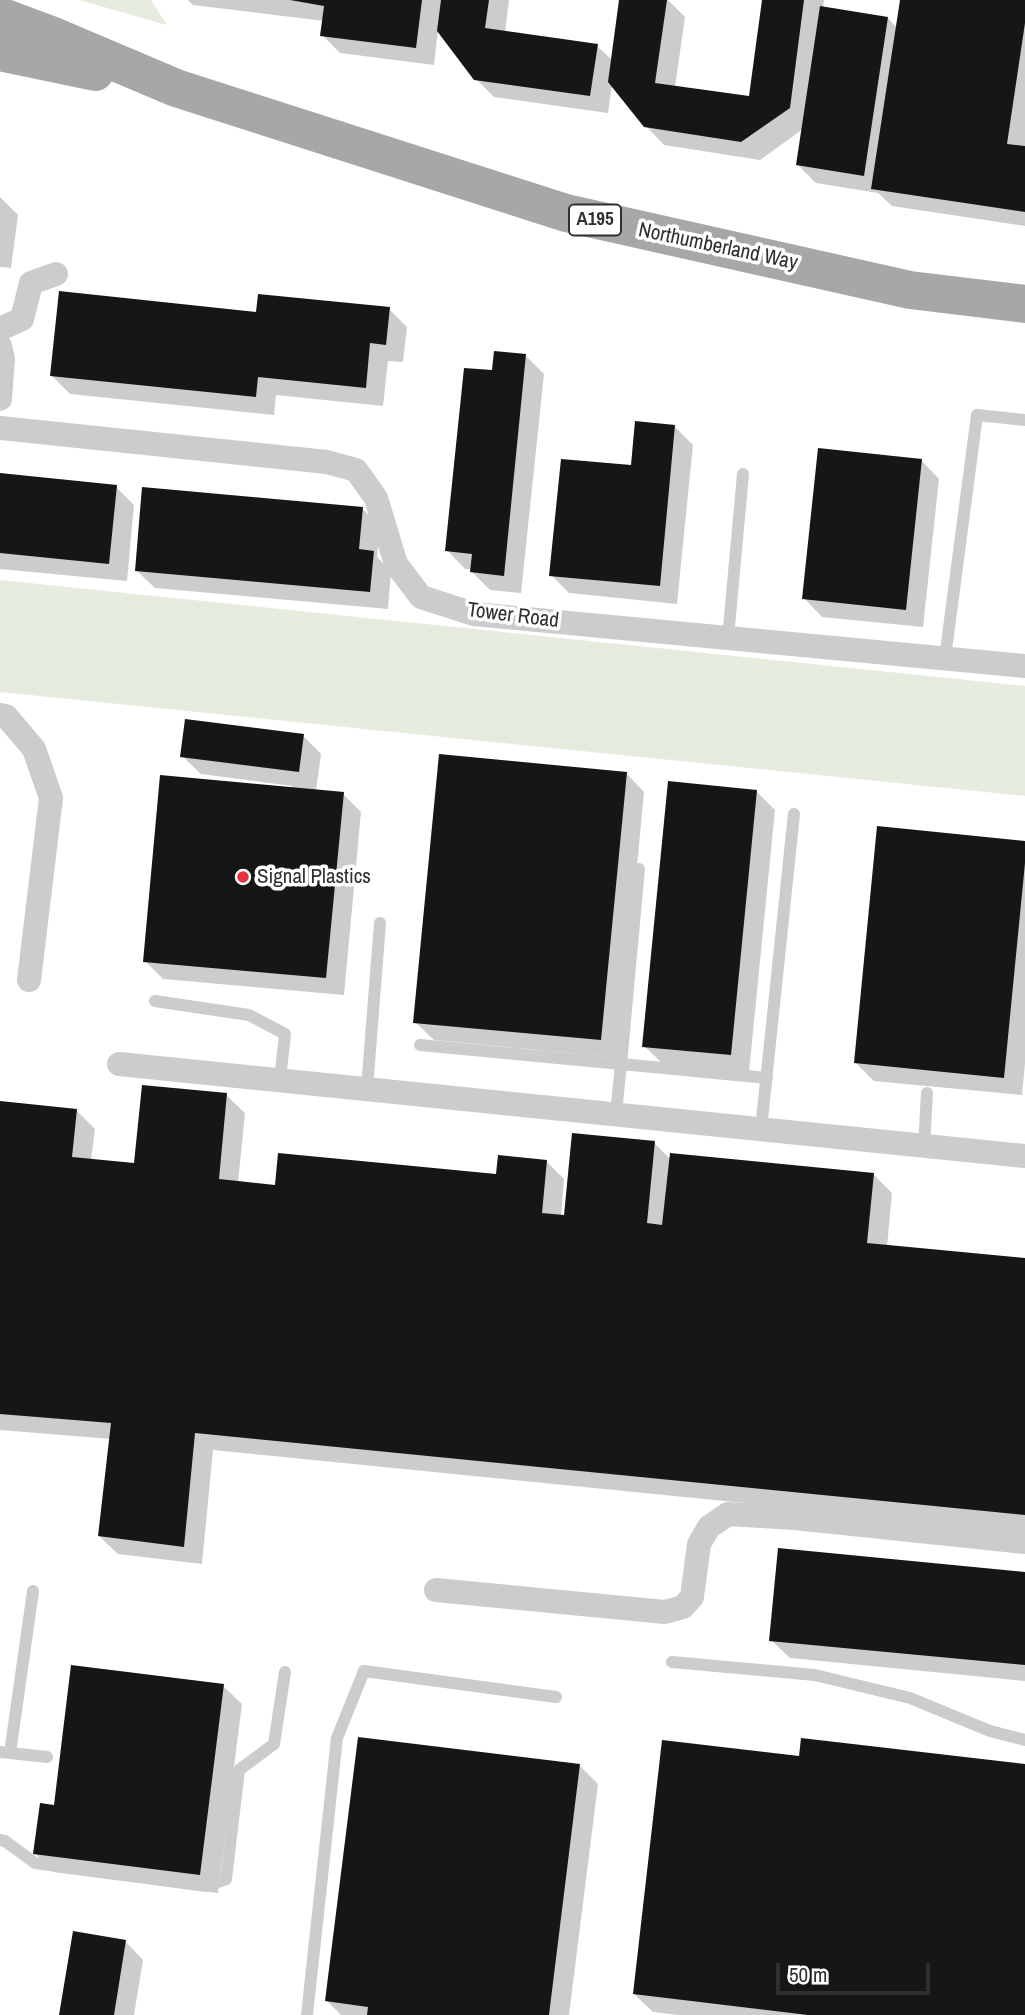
<!DOCTYPE html>
<html>
<head>
<meta charset="utf-8">
<style>
	body { margin:0 }
	#map { position:relative; width:1025px; height:2015px; overflow:hidden; background:#fff; font-family:"Archivo Narrow",sans-serif }
	canvas { display:block }
	.scale { position:absolute; left:776px; top:1963px; width:154px; height:32px; box-sizing:border-box; border:4px solid #2f2f2f; border-top:0; padding-left:9px; font-size:21px; line-height:24px; white-space:nowrap; color:#2f2f2f; -webkit-text-stroke:5px #fff; paint-order:stroke }
</style>
</head>
<body>
<div id="map">
<canvas width="1025" height="2015"></canvas>
<div class="scale">50 m</div>
</div>
<script>
const c = document.querySelector('canvas').getContext('2d');
c.lineJoin = 'round';
function fill(path, color) { c.fillStyle = color; c.fill(path, 'evenodd'); }
const toPath = rows => new Path2D(rows.map(r => 'M' + r).join(''));
function strokePath(path, color, width, dash) { c.strokeStyle = color; c.lineWidth = width; c.lineCap = dash ? 'butt' : 'round'; c.setLineDash(dash || []); c.stroke(path); }
function label(font, color, halo, rows, align = 'center') {
  c.font = font + ' "Archivo Narrow",sans-serif'; c.lineWidth = 7; c.setLineDash([]); c.textBaseline = 'middle'; c.strokeStyle = halo; c.fillStyle = color; for (const [text, x, y, turn = 0] of rows) {
    c.save(); c.translate(x, y); c.rotate((+turn || 0) * Math.PI / 180); c.textAlign = isNaN(turn) ? turn : align; if (halo) c.strokeText(text, 0, 0); c.fillText(text, 0, 0); c.restore();
  }
}
const green = toPath([
	[79,0,151,0,167,25],
	[0,580,1025,686,1025,796,0,692]
]);
const shadow = toPath([
	[188,0,509,0,505,33,597,46,613,61,621,0,668,0,685,17,675,87,750,97,764,0,824,0,823,9,888,18,897,28,902,0,1025,0,1025,226,892,206,878,193,816,183,798,165,803,129,760,160,664,145,646,126,612,85,608,113,494,97,476,79,438,30,434,65,340,53,322,35,324,21,193,5],
	[0,197,18,215,11,268,0,267],
	[389,309,407,327,403,362,388,361,383,406,276,395,274,415,70,394,52,376,257,314],
	[526,356,544,374,521,593,490,590,472,572,472,569,465,569,447,550,494,372],
	[675,427,693,445,677,604,569,593,551,575,633,467],
	[921,460,939,479,923,627,822,617,804,598],
	[0,475,116,487,134,505,127,581,0,569],
	[362,508,380,527,377,557,391,571,388,609,155,588,136,570],
	[303,736,321,754,316,791,343,794,361,812,344,995,163,979,145,961,291,789,292,786,201,774,182,756],
	[626,773,644,792,619,1058,434,1040,415,1022],
	[756,791,775,810,749,1072,663,1064,644,1046],
	[1025,842,1025,1063,1022,1095,874,1081,856,1063],
	[226,1095,245,1113,238,1183,277,1187,497,1176,546,1161,564,1179,561,1217,566,1217,654,1143,671,1160,874,1175,892,1193,887,1247,1025,1260,1025,1531,213,1450,202,1564,118,1554,99,1536,111,1439,0,1430,0,1103,76,1110,95,1129,91,1160,136,1165],
	[1025,1573,1025,1681,790,1658,771,1640],
	[223,1686,242,1704,218,1893,53,1872,35,1853,55,1807],
	[801,1758,1025,1766,1025,2015,678,2015,653,2012,634,1994],
	[580,1766,598,1784,569,2015,341,2015,327,2001],
	[125,1941,143,1960,134,2015,60,2015]
]);
const building = toPath([
	[290,0,422,0,416,48,320,36,324,6],
	[441,0,489,0,485,28,598,44,590,96,474,80,437,31],
	[619,0,667,0,655,83,749,96,762,0,804,0,790,108,741,142,644,127,608,82],
	[900,0,1025,0,1025,23,1007,144,1025,146,1025,212,871,189],
	[820,6,888,17,864,176,796,165],
	[59,291,256,312,258,294,390,307,386,345,370,343,366,388,258,377,256,397,50,376],
	[494,351,526,354,504,576,470,572,472,554,445,551,464,368,492,370],
	[635,421,675,425,660,586,549,576,561,459,631,465],
	[818,448,922,459,906,610,802,599],
	[0,473,117,485,109,564,0,553],
	[142,487,363,507,359,549,374,551,370,592,135,571],
	[185,719,304,734,299,772,180,757],
	[439,754,627,772,601,1040,413,1023],
	[160,775,344,792,326,978,143,962],
	[668,781,757,790,731,1055,642,1047],
	[877,826,1025,841,1025,863,1004,1078,854,1063],
	[142,1085,227,1093,219,1179,275,1185,278,1153,496,1174,498,1155,547,1160,542,1213,564,1215,572,1133,655,1141,647,1223,662,1225,670,1153,874,1173,867,1243,1025,1258,1025,1515,195,1433,184,1547,98,1536,111,1423,0,1414,0,1101,77,1109,72,1157,134,1163],
	[778,1548,1025,1572,1025,1665,769,1641],
	[71,1665,224,1684,200,1875,33,1854,40,1803,54,1805],
	[358,1737,580,1764,549,2015,367,2015,368,2007,325,2001],
	[801,1738,1025,1764,1025,2015,808,2015,633,1994,662,1740,799,1756],
	[73,1931,126,1940,114,2015,59,2015]
]);
const lane = toPath([
	[728,638,743,474],
	[945,658,977,415,1025,420],
	[639,869,621,1064,767,1078],
	[155,1001,249,1015,285,1034,280,1080],
	[420,1045,621,1064,616,1114],
	[367,1088,380,923],
	[761,1129,794,814],
	[924,1146,927,1093],
	[672,1662,815,1675,910,1698,990,1731,1025,1740],
	[0,1752,10,1753,33,1591],
	[10,1753,47,1757],
	[0,1840,5,1841,35,1863,206,1886,226,1879,239,1770,274,1744,285,1672],
	[307,2015,337,1738,364,1671,556,1697]
]);
const street = toPath([
	[0,329,22,319,31,283,56,274],
	[0,346,3,359,0,399],
	[0,428,327,462,356,470,376,498,396,564,421,597,474,614,1025,666],
	[0,715,6,716,34,749,51,798,29,980],
	[119,1064,1025,1156],
	[436,1590,665,1612,683,1607,692,1597,699,1544,709,1527,728,1514,795,1518,1025,1542]
]);
const primary = toPath([
	[0,16,51,35,176,88,566,213,910,290,1025,304],
	[0,52,95,72]
]);
const markers = [
	[243,877,7,"#e4333f"]
];
const shields = [
	[595,220,52]
];
const shieldNames = [
	["A195",595,220]
];
const streetNames = [
	["Northumberland Way",718,247,12],
	["Tower Road",513,616,7]
];
const poiNames = [
	["Signal Plastics",257,877]
];
fill(green, '#e5ecdd');
fill(shadow, '#0003');
fill(building, '#161616');
strokePath(lane, '#ccc', 12);
strokePath(street, '#ccc', 24);
strokePath(primary, '#a7a7a7', 38);
for (const [x, y, r, color] of markers) { const dot = new Path2D(); dot.arc(x, y, r, 0, 2 * Math.PI); c.fillStyle = color; c.fill(dot); strokePath(dot, '#fff', 2.5); }
for (const [x, y, w] of shields) { const box = new Path2D(); box.roundRect(x - w / 2, y - 15.5, w, 31, 5); c.fillStyle = '#fff'; c.fill(box); strokePath(box, '#2f2f2f', 2); }
label('bold 19px', '#2f2f2f', null, shieldNames);
label('21px', '#2f2f2f', '#fff', streetNames);
label('21px', '#2f2f2f', '#fff', poiNames, 'left');
</script>
</body>
</html>
